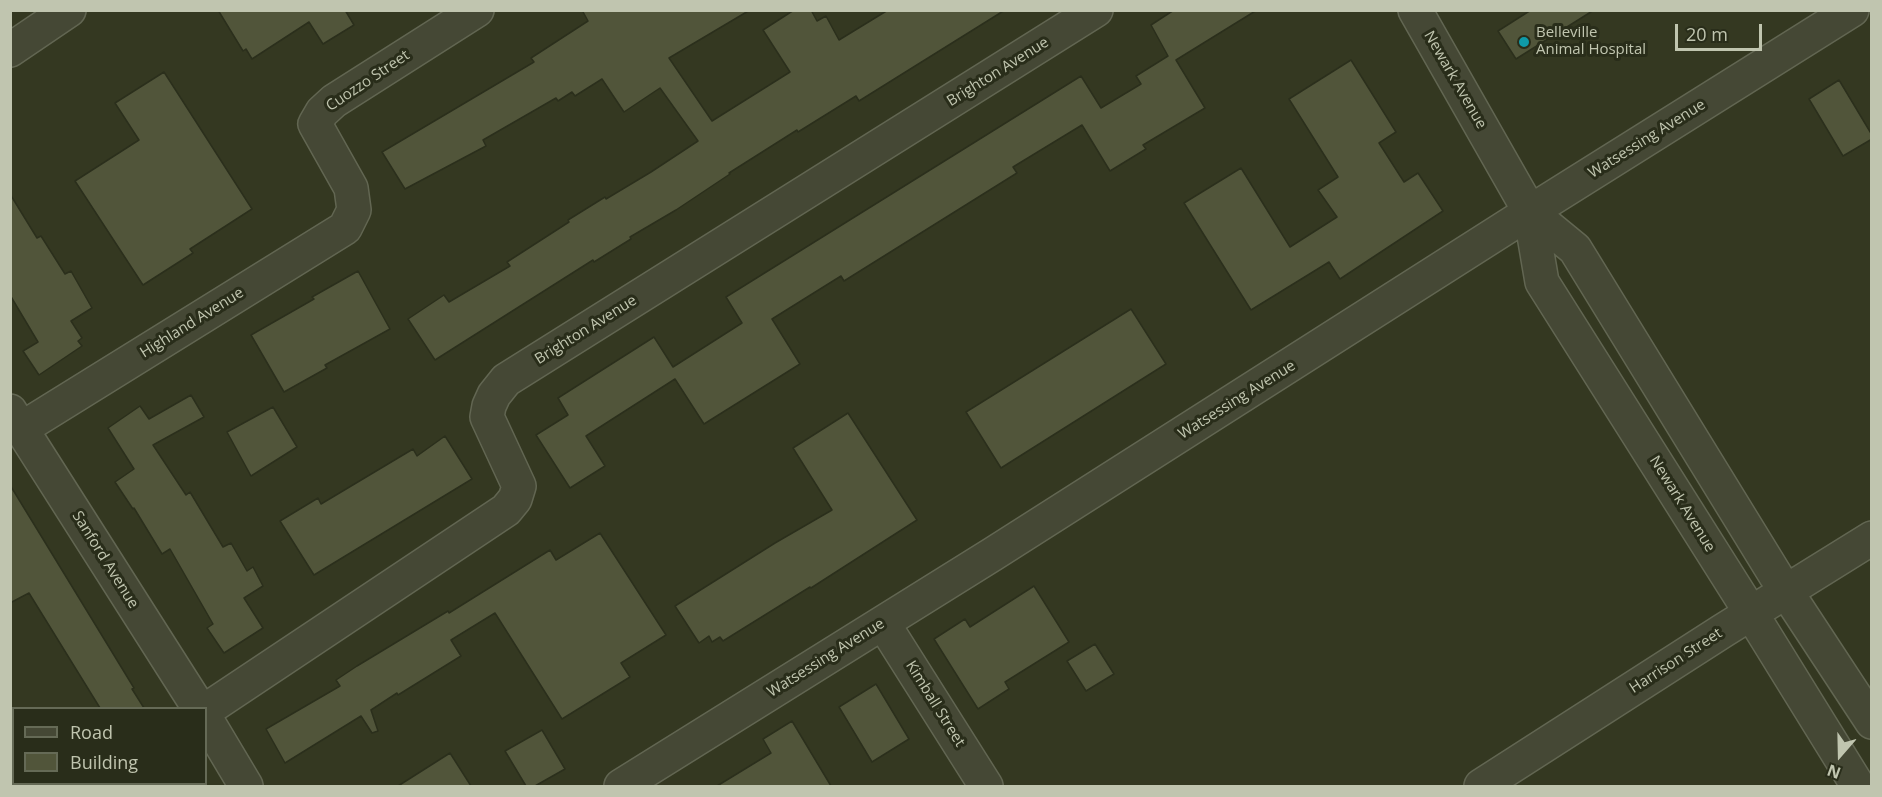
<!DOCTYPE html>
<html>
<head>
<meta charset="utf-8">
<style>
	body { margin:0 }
	#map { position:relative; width:1882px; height:797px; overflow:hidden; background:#343821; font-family:"Open Sans",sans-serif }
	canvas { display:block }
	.frame { position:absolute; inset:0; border:12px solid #c0c5af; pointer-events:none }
	.legend { position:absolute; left:12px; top:707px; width:195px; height:78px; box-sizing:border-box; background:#292d1a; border:2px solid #656a56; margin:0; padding:8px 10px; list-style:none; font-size:18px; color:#c0c5af }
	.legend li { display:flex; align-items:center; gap:12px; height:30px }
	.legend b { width:30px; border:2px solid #656a56 }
	.north { position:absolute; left:1810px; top:725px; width:60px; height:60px; -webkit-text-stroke:4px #292d1a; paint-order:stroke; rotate:200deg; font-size:16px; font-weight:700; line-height:24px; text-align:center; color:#c0c5af }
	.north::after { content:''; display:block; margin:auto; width:21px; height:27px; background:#c0c5af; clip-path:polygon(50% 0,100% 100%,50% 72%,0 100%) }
	.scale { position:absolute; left:1675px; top:24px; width:87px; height:27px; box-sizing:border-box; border:3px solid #c0c5af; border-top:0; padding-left:8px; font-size:18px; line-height:21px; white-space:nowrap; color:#c0c5af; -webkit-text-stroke:4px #292d1a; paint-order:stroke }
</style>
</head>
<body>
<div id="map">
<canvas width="1882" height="797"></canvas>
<div class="frame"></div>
<ul class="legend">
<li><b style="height:8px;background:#454835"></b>Road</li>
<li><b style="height:16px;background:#51553a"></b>Building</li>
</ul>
<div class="north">N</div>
<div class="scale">20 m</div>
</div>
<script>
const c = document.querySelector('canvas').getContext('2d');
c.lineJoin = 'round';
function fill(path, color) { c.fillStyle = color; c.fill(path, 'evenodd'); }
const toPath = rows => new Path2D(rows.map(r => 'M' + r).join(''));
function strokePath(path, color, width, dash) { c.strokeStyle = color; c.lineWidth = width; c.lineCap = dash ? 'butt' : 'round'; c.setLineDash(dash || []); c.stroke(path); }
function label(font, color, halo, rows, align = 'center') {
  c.font = font + ' "Open Sans",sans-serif'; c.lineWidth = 6; c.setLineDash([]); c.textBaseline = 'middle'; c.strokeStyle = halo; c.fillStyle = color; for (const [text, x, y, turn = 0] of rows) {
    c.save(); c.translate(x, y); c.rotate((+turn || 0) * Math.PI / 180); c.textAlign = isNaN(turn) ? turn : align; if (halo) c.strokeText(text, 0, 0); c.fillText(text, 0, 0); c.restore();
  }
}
const building = toPath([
	[218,10,345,10,354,25,323,44,309,22,252,59,246,49,243,51,218,10],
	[582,10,750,10,669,58,712,121,790,72,763,30,794,10,811,10,817,21,826,16,839,40,888,10,1005,10,859,101,856,96,798,132,797,130,729,173,730,174,676,210,630,237,631,239,594,262,593,260,435,360,408,319,444,295,449,302,510,266,507,262,569,222,568,220,605,197,606,199,651,172,698,141,660,88,624,112,602,79,575,96,572,92,558,101,556,98,483,140,486,146,405,189,382,152,534,62,531,58,588,21,582,10],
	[1174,10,1257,10,1176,60,1205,108,1143,145,1146,149,1110,171,1082,125,1013,167,1017,173,844,281,841,276,772,319,800,364,704,424,675,379,586,436,605,466,570,488,536,435,568,415,558,398,654,337,673,367,742,323,726,297,1081,76,1101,108,1141,84,1136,76,1168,56,1151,25,1174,10],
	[1531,10,1594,10,1516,59,1498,31,1531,10],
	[1351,60,1396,132,1379,143,1404,182,1418,173,1443,211,1340,279,1329,262,1251,310,1184,203,1241,168,1290,247,1337,217,1318,190,1338,177,1289,99,1351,60],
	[164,72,252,209,190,249,193,253,143,285,75,181,139,140,115,103,164,72],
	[1839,80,1872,135,1872,139,1843,156,1809,99,1839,80],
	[10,194,37,238,41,236,65,274,71,271,92,308,71,321,82,338,78,341,82,346,39,375,23,351,38,342,10,295,10,194],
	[358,271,390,329,325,365,327,368,284,392,251,335,314,299,312,297,358,271],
	[1131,309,1166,364,1001,468,966,412,1131,309],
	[191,395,204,417,153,445,186,495,190,492,223,547,231,543,247,571,253,567,263,586,244,598,263,628,224,653,207,628,213,624,170,549,162,554,134,508,133,509,115,482,134,469,108,428,140,406,149,419,191,395],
	[273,407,297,447,251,476,227,432,273,407],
	[848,413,917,520,811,588,810,587,723,641,720,637,712,642,709,636,699,643,675,606,775,543,832,510,793,448,848,413],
	[445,436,472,479,314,575,280,521,318,498,321,504,413,449,417,456,445,436],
	[10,485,134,688,132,689,144,708,100,708,29,593,10,603,10,485],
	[600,533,666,635,621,663,630,677,562,719,495,613,451,640,461,656,398,695,397,693,371,710,378,731,372,733,361,716,285,763,266,729,340,686,336,680,357,666,448,611,449,613,550,550,556,560,600,533],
	[1034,586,1069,642,1005,682,1009,689,978,709,934,639,965,619,970,627,1034,586],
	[1095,644,1114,674,1086,691,1067,661,1095,644],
	[876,684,909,739,872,762,839,707,876,684],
	[792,721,831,786,717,786,771,753,763,739,792,721],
	[542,730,565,769,535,786,526,786,505,751,542,730],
	[450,753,471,786,398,786,450,753]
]);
const minor = toPath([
	[1415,10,1530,212,1542,282,1751,613,1858,786],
	[10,50,69,10],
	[1530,212,1575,249,1776,576,1872,722],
	[10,411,199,708],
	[21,429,345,228,354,210,351,188,315,124,322,112,334,101,477,10],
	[883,623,986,786],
	[206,710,506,510,515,499,519,486,487,417,489,406,494,395,506,380,1096,10],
	[206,719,246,786],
	[83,786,88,784],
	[621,786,993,554,1530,212,1852,10],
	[1481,786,1724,630,1872,538]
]);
const markers = [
	[1524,42,6,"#0f9aa8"]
];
const poiNames = [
	["Belleville",1536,33],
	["Animal Hospital",1536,50]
];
const streetNames = [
	["Brighton Avenue",998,72,-32],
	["Newark Avenue",1455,80,60],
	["Cuozzo Street",368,81,-34],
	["Watsessing Avenue",1647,139,-32],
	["Highland Avenue",192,323,-32],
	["Brighton Avenue",586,330,-32],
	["Watsessing Avenue",1237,400,-32],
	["Newark Avenue",1682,504,58],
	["Sanford Avenue",105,560,58],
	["Watsessing Avenue",826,658,-32],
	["Harrison Street",1676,661,-33],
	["Kimball Street",935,704,58]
];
fill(building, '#51553a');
strokePath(building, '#2b2f1c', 1.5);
strokePath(minor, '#626652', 36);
strokePath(minor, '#454835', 33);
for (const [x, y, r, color] of markers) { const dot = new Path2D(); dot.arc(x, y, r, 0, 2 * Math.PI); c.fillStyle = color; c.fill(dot); strokePath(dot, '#292d1a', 2); }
label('15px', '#c0c5af', '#292d1a', poiNames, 'left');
label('15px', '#c0c5af', '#292d1a', streetNames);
</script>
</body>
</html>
